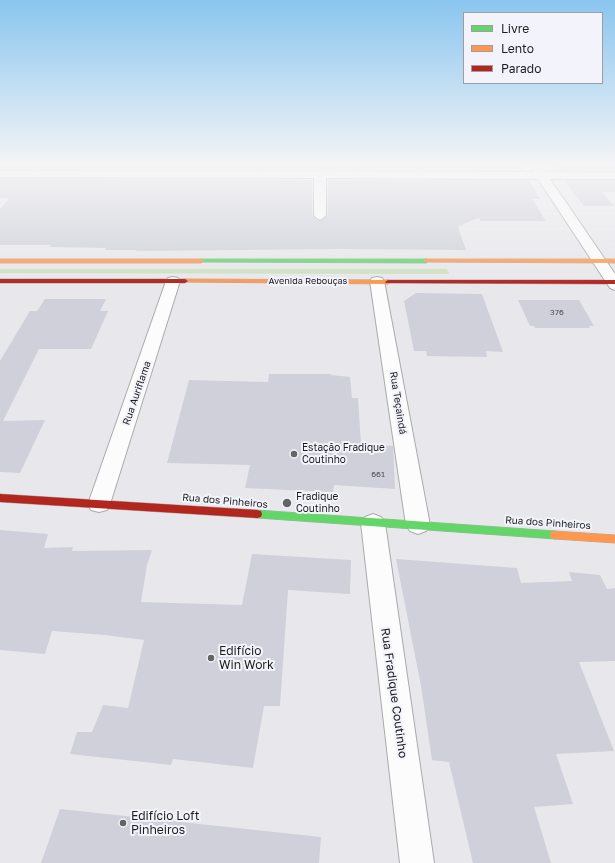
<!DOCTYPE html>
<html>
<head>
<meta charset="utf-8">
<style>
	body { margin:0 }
	#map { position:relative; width:615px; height:863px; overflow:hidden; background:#e8e8ec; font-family:"Golos Text",sans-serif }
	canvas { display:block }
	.legend { position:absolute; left:463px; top:12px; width:140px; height:72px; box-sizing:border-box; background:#f3f4fb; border:1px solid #9d9ea3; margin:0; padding:5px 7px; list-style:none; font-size:12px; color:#1d1d20 }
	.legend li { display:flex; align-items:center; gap:8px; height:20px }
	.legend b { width:20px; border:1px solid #9d9ea3 }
</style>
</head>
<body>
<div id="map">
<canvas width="615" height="863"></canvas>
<ul class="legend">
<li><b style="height:5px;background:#63d668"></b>Livre</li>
<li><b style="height:5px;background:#ff974d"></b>Lento</li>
<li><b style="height:5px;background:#b3261e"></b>Parado</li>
</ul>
</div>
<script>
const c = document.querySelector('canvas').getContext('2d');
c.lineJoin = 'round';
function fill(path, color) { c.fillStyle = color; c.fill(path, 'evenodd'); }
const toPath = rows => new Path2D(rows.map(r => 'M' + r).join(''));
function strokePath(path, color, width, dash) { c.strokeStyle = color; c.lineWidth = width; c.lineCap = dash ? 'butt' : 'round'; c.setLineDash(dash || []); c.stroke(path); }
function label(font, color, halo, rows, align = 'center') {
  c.font = font + ' "Golos Text",sans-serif'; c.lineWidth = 4; c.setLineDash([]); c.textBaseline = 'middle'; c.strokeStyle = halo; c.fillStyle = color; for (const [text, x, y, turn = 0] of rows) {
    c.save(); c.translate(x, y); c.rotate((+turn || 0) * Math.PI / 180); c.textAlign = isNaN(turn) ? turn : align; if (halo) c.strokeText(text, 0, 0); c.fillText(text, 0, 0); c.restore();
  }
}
const green = toPath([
	[0,269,447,269,449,274,0,273]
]);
const building = toPath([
	[0,164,519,164,523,170,0,170],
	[550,164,615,164,615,172,555,171],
	[0,178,312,180,312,216,319,221,328,216,328,180,529,180,540,199,532,199,546,221,481,221,479,218,470,221,458,227,466,250,341,249,136,251,137,250,105,250,106,248,50,247,51,245,0,245,0,209,9,199,7,199,8,198,0,198],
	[563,180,615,180,615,192,602,192,614,206,584,206],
	[416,293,482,294,503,352,486,351,487,357,427,356,426,351,414,351,404,301],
	[45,299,106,299,100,311,108,311,91,349,39,349,3,421,45,420,20,473,0,472,0,361,30,311,37,311],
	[518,300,579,300,594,326,589,326,590,328,535,328,534,326,530,326],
	[269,374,331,374,331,375,350,377,352,398,358,398,361,444,393,446,395,489,334,485,333,492,245,488,250,465,167,463,189,380,268,382],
	[0,530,48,534,44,548,73,547,72,551,152,550,147,565,141,602,242,605,252,554,351,560,350,594,288,590,280,706,264,706,253,768,173,759,171,765,70,754,77,732,92,732,103,705,128,708,144,640,105,635,52,631,45,654,0,650],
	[396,559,517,568,521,583,572,581,569,572,600,575,607,589,615,588,615,661,579,662,614,751,556,754,573,804,534,807,551,863,473,863,449,762,432,760,421,686],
	[60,809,321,837,319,863,41,863]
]);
const street = toPath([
	[537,164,540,165,545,172,615,173,615,179,550,179,615,274,615,290,610,288,538,179,326,178,326,216,320,220,314,216,314,178,0,177,0,171,534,172,531,167,532,165,537,164],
	[173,277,178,278,180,281,110,504,107,510,99,512,91,510,88,504,166,281,168,278,173,277],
	[377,277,382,278,384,281,430,525,426,531,418,534,410,531,406,525,370,281,372,278,377,277],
	[373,514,381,517,385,523,434,863,400,863,361,523,365,517,373,514]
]);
const fast = toPath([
	[201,259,426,259,429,261,426,263,199,262,199,260,201,259],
	[257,510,555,531,559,532,560,535,559,538,555,539,257,518,253,517,252,514,253,511,257,510]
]);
const slow = toPath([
	[0,259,201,259,204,261,201,263,0,263,0,259],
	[426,259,615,259,615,263,424,262,424,260,426,259],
	[185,279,388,280,391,282,388,284,183,282,183,280,185,279],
	[555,531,615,535,615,543,555,539,551,538,550,535,551,532,555,531]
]);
const jam = toPath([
	[0,279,185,279,188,281,185,283,0,283,0,279],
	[388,280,615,280,615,284,386,283,385,282,388,280],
	[0,494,257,510,261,511,262,514,261,517,257,518,0,502,0,494]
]);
const markers = [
	[294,454,4,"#646467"],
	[287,503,5,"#646467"],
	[211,658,4,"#646467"],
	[123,823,4,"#646467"]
];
const numberNames = [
	["376",557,312],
	["661",378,474]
];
const farStreetnames = [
	["Avenida Rebouças",308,281]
];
const streetNames = [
	["Rua Auriflama",137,393,-71],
	["Rua Teçaindá",398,403,81],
	["Rua dos Pinheiros",225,501,5],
	["Rua dos Pinheiros",548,523,4]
];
const poiNames = [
	["Estação Fradique",302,448],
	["Coutinho",302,460],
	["Fradique",296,497],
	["Coutinho",296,509]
];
const nearPoinames = [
	["Edifício",219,651],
	["Win Work",219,665],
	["Edifício Loft",131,816],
	["Pinheiros",131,830]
];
const nearStreetnames = [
	["Rua Fradique Coutinho",394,693,82]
];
fill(green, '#cbe1bf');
fill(building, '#cfd0d9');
strokePath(street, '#a9aaad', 2);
strokePath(fast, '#a9aaad', 1);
strokePath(slow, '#a9aaad', 1);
strokePath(jam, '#a9aaad', 1);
fill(street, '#fcfcfc');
fill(fast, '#63d668');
fill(slow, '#ff974d');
fill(jam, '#b3261e');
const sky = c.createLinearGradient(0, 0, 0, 285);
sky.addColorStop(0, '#8ac5ef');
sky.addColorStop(0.58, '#f5f5f6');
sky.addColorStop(1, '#f5f5f600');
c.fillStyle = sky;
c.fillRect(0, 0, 615, 285);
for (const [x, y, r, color] of markers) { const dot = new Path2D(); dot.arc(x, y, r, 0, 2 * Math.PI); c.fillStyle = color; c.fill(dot); strokePath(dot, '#f3f4fb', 1.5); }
label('8px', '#4e4e52', null, numberNames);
label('9px', '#1d1d20', '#f3f4fb', farStreetnames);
label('10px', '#1d1d20', '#f3f4fb', streetNames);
label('10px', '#1d1d20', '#f3f4fb', poiNames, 'left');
label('12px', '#1d1d20', '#f3f4fb', nearPoinames, 'left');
label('12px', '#1d1d20', '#f3f4fb', nearStreetnames);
</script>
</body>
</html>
